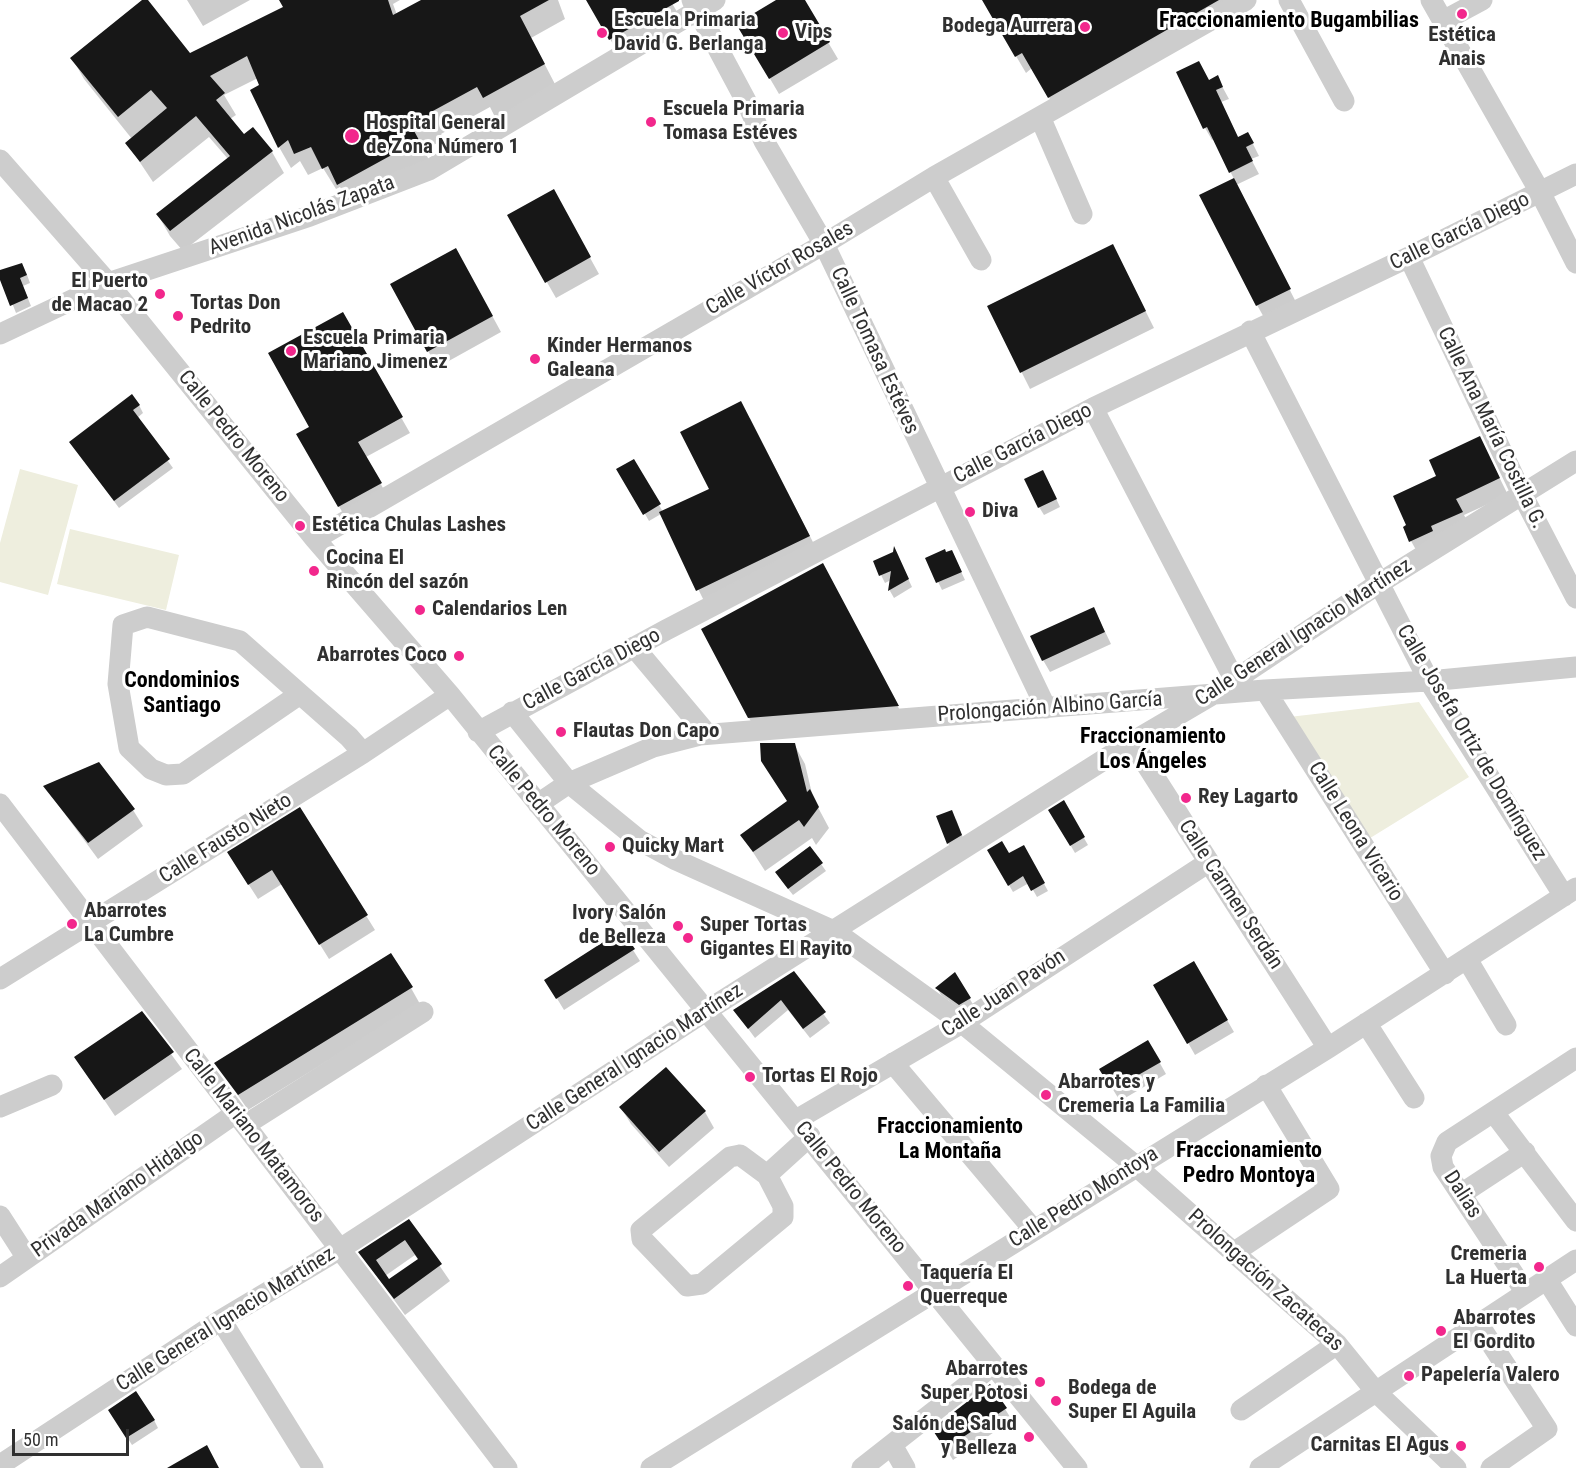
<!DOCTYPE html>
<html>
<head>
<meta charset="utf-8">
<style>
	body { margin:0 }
	#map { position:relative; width:1576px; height:1468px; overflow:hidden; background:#fff; font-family:"Roboto Condensed",sans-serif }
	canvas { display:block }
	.scale { position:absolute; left:12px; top:1429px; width:117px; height:27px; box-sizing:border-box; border:3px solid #303030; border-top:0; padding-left:8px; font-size:18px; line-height:21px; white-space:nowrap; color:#303030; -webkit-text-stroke:4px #fff; paint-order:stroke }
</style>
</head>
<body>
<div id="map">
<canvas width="1576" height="1468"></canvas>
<div class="scale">50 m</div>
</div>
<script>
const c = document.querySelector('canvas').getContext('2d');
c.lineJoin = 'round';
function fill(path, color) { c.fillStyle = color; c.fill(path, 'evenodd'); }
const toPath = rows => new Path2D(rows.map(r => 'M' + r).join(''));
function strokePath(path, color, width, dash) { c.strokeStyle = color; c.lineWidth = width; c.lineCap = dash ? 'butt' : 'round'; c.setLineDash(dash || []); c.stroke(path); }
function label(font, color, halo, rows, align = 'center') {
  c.font = font + ' "Roboto Condensed",sans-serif'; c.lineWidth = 6; c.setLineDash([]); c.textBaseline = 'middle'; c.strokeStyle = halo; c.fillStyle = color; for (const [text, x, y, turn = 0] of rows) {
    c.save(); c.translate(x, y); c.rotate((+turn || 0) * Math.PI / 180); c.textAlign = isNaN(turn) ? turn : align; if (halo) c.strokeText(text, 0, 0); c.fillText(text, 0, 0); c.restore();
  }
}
const green = toPath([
	[20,469,78,485,48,595,0,582,0,543],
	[70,529,179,555,166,610,57,584],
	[1419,702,1469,777,1367,840,1289,717]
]);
const shadow = toPath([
	[187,0,250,0,203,26],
	[281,0,400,0,393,4,397,15,424,0,558,0,565,19,531,38,556,86,496,119,490,107,441,134,445,139,424,150,430,162,351,205,340,187,336,189,323,168,308,175,300,161,291,168,279,147,258,78,224,95,236,115,230,119,244,136,253,129,272,152,284,173,183,251,170,236,158,215,228,159,209,137,153,182,127,143,132,139,84,79,72,58,199,67,285,8],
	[588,0,670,0,685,25,622,60],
	[779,0,803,0,838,59,779,94,738,24],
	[983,0,1255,0,1058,113,1032,68,1026,73],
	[1217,77,1229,99,1221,102,1239,139,1248,134,1259,156,1251,159,1259,174,1236,185,1298,306,1266,321,1257,305,1234,179,1214,139,1212,140,1205,128,1209,81],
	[553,191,599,274,556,298,509,216],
	[1121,262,1154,328,1030,389,989,307],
	[465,266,501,332,438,367,428,351],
	[0,272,26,272,30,283,23,286,31,306,16,313],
	[342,314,410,433,366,457,389,499,348,522,298,435,311,427],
	[139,405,143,413,137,418,173,468,119,508,76,450],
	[750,418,818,552,707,607,661,514,649,521,619,469,634,461,663,512,711,489],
	[1480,438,1508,495,1464,515,1471,528,1420,557,1411,541],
	[1047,479,1060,507,1044,515,1039,507],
	[897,555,912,587,894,598,890,591,891,580,885,583,881,575],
	[927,559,955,559,965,580,942,590],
	[832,581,906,722,758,734,749,718],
	[1100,621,1111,644,1050,672,1043,660],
	[794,744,805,764,813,798,829,828,816,845,812,838,765,871,742,835,788,802,762,761],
	[45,787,133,810,143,826,98,859],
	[1063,802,1088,845,1075,853,1050,810],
	[300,809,375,930,329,959,282,884,258,899,238,868],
	[956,819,965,843,952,851,948,843],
	[1024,847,1048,891,1037,897,1029,883,1013,892,989,851,1009,855],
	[821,864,826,871,793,895,781,880],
	[633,950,640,961,564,1010,553,992],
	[1194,963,1234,1032,1195,1055,1155,985],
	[793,973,830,1023,810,1038,788,1010,755,1038,735,1011],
	[955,974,974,1006,964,1012,941,995,937,988],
	[411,988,420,1004,248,1110,216,1063],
	[141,1013,182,1069,115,1116,76,1058],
	[1148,1042,1166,1074,1120,1101,1101,1070],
	[666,1069,705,1112,714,1128,669,1167,631,1124,621,1108],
	[409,1221,450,1281,405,1315,360,1253],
	[415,1255,419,1261,389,1282,385,1276],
	[1005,1409,1012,1420,953,1460,941,1441],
	[114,1417,154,1420,158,1428,132,1445]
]);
const building = toPath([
	[142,0,148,0,190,53,283,7,279,0,388,0,393,15,421,0,549,0,520,16,545,64,483,98,477,87,431,112,434,118,413,129,419,140,337,185,328,166,322,169,311,147,294,154,288,140,278,148,250,90,259,85,247,56,210,76,225,93,216,100,244,134,253,127,273,151,170,231,156,214,230,156,196,116,140,162,125,143,167,108,151,90,118,117,70,58],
	[586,0,679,0,679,1,609,40],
	[776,0,805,0,830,42,769,79,736,24],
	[982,0,1219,0,1048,98,1022,53,1015,57],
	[1199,61,1209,80,1218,75,1223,87,1216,90,1238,137,1248,132,1254,143,1246,147,1253,161,1229,173,1207,127,1203,129,1176,72],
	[1234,178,1291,289,1256,306,1199,195],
	[554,189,591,257,545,283,507,215],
	[1113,244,1146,311,1020,373,987,306],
	[456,248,493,316,427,352,390,284],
	[22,263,27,275,20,278,28,298,10,306,0,280,0,270],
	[343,312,403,417,358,442,382,483,338,507,296,434,309,427,268,353],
	[132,394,140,405,133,410,170,459,114,501,69,442],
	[741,401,810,536,696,591,659,512,709,489,680,432],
	[1480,436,1500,478,1456,499,1463,512,1431,526,1433,531,1409,542,1403,527,1406,525,1393,496,1436,476,1429,460],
	[634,459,661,504,643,515,616,469],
	[1043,470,1057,499,1038,508,1024,479],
	[894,546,909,579,888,591,891,571,879,576,873,561,893,552],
	[945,549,946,552,952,550,962,572,936,583,925,558],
	[823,563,899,706,748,718,701,629],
	[1094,607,1105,632,1042,661,1030,636],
	[760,743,795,743,807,792,810,789,819,807,804,827,799,820,753,852,740,835,787,801,761,761],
	[99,762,135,809,88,843,43,786],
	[1064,800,1085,837,1070,846,1048,810],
	[300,807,368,915,319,945,272,870,248,885,227,852],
	[952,810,962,835,947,844,936,816],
	[1002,841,1009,853,1024,845,1045,883,1031,891,1023,876,1008,886,987,850],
	[810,846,823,863,788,889,775,872],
	[622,930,635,949,556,999,544,980],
	[391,953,413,987,238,1095,214,1063],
	[1194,961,1228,1020,1187,1044,1153,985],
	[794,971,826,1012,803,1029,781,1000,748,1029,733,1010],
	[955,972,971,998,959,1005,935,988],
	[142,1011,174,1052,104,1100,74,1057],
	[1148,1040,1161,1062,1112,1090,1099,1069],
	[666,1067,706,1111,659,1152,619,1107],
	[409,1219,442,1264,394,1299,358,1252],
	[405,1240,418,1259,389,1279,376,1260],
	[990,1384,1007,1408,945,1449,932,1429],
	[136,1391,155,1420,126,1438,108,1410],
	[207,1445,219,1468,167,1468]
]);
const minor = toPath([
	[692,0,746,101,764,141,824,244,1046,708],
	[1289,0,1344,101],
	[1431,0,1540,192,1576,263],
	[1443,21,1482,0],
	[1040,117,1082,214],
	[0,160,108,283,315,539,450,695,1077,1468],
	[934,177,981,260],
	[1409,257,1522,494,1576,598],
	[1250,331,1429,681,1564,896],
	[0,334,108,283,310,216,429,170,715,0],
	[1093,408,1234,679],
	[315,539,824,244,934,177,1246,0],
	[634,647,707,734],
	[1265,690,1445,974],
	[300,694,183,774,166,775,151,769,129,748,118,684,123,625,147,617,240,641,300,694,349,737,363,753],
	[512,712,569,783,639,840,676,860,834,931,962,1023,1136,1166,1337,1344,1376,1392,1456,1468],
	[478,732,666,630,1093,408,1409,257,1576,174],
	[1132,742,1328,1048],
	[0,804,507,1468],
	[538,804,569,783,653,747,700,735,1265,690,1429,681,1576,667],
	[1467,959,1506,1025],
	[0,979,363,753,450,695],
	[1366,1023,1414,1098],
	[893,1063,1033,1229],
	[0,1107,52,1085],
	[1494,1113,1576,1221],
	[796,1120,962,1023,1209,862],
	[245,1125,423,1012],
	[740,1155,767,1175,783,1206,783,1217,702,1284,687,1286,642,1239,641,1230,730,1157,740,1155],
	[767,1175,810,1136],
	[1461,1194,1525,1152],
	[0,1216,27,1258],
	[1233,1253,1329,1189,1266,1085],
	[0,1277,236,1113],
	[1547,1280,1576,1326],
	[1526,1293,1443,1167,1441,1156,1447,1142,1576,1058],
	[221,1320,313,1468],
	[1479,1325,1547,1429,1491,1468],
	[1241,1410,1337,1344],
	[892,1445,905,1468],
	[0,1465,221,1320,340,1249,706,1011,1132,742,1212,695,1378,584,1576,461],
	[651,1468,1328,1048,1576,888],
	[862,1468,992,1366],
	[1260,1468,1576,1260]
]);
const markers = [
	[1462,14,6,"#f2278c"],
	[1085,27,6,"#f2278c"],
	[602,33,6,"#f2278c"],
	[783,33,6,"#f2278c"],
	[651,122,6,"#f2278c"],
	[352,136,8,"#f2278c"],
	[160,294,6,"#f2278c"],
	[178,316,6,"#f2278c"],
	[291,351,6,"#f2278c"],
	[535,359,6,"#f2278c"],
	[970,512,6,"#f2278c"],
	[300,526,6,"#f2278c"],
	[314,571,6,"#f2278c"],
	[420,610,6,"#f2278c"],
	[459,656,6,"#f2278c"],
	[561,732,6,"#f2278c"],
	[1186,798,6,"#f2278c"],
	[610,847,6,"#f2278c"],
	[72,924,6,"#f2278c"],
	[678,926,6,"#f2278c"],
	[688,938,6,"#f2278c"],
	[750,1077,6,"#f2278c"],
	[1046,1095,6,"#f2278c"],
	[1539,1267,6,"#f2278c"],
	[908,1286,6,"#f2278c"],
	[1441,1331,6,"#f2278c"],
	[1409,1376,6,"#f2278c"],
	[1040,1382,6,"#f2278c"],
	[1056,1401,6,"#f2278c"],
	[1029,1437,6,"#f2278c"],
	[1461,1446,6,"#f2278c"]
];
const poiNames = [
	["Escuela Primaria",614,21],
	["David G. Berlanga",614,45],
	["Bodega Aurrera",1073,27,"right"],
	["Vips",795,33],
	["Estética",1462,36,"center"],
	["Anais",1462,60,"center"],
	["Escuela Primaria",663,110],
	["Tomasa Estéves",663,134],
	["Hospital General",366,124],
	["de Zona Número 1",366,148],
	["El Puerto",148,282,"right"],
	["de Macao 2",148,306,"right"],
	["Tortas Don",190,304],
	["Pedrito",190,328],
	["Escuela Primaria",303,339],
	["Mariano Jimenez",303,363],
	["Kinder Hermanos",547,347],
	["Galeana",547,371],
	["Diva",982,512],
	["Estética Chulas Lashes",312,526],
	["Cocina El",326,559],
	["Rincón del sazón",326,583],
	["Calendarios Len",432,610],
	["Abarrotes Coco",447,656,"right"],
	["Flautas Don Capo",573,732],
	["Rey Lagarto",1198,798],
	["Quicky Mart",622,847],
	["Abarrotes",84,912],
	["La Cumbre",84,936],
	["Ivory Salón",666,914,"right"],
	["de Belleza",666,938,"right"],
	["Super Tortas",700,926],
	["Gigantes El Rayito",700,950],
	["Tortas El Rojo",762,1077],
	["Abarrotes y",1058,1083],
	["Cremeria La Familia",1058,1107],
	["Cremeria",1527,1255,"right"],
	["La Huerta",1527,1279,"right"],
	["Taquería El",920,1274],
	["Querreque",920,1298],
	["Abarrotes",1453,1319],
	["El Gordito",1453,1343],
	["Abarrotes",1028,1370,"right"],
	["Super Potosi",1028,1394,"right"],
	["Papelería Valero",1421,1376],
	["Bodega de",1068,1389],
	["Super El Aguila",1068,1413],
	["Salón de Salud",1017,1425,"right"],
	["y Belleza",1017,1449,"right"],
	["Carnitas El Agus",1449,1446,"right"]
];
const streetNames = [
	["Avenida Nicolás Zapata",302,216,-20],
	["Calle García Diego",1460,232,-26],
	["Calle Víctor Rosales",780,269,-30],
	["Calle Tomasa Estéves",874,351,65],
	["Calle Ana María Costilla G.",1491,428,64],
	["Calle Pedro Moreno",233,437,51],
	["Calle García Diego",1023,444,-27],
	["Calle General Ignacio Martínez",1304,633,-33],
	["Calle García Diego",592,670,-28],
	["Prolongación Albino García",1050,708,-4],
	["Calle Josefa Ortiz de Domínguez",1471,743,59],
	["Calle Pedro Moreno",543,811,50],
	["Calle Leona Vicario",1355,832,58],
	["Calle Fausto Nieto",226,839,-32],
	["Calle Carmen Serdán",1230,895,57],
	["Calle Juan Pavón",1004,994,-33],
	["Calle General Ignacio Martínez",635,1058,-33],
	["Calle Mariano Matamoros",253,1136,52],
	["Calle Pedro Moreno",850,1188,51],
	["Privada Mariano Hidalgo",118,1195,-35],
	["Dalias",1462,1195,57],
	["Calle Pedro Montoya",1084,1198,-32],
	["Prolongación Zacatecas",1265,1281,42],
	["Calle General Ignacio Martínez",226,1320,-32]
];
const neighbourhoodNames = [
	["Fraccionamiento Bugambilias",1289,21],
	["Condominios",182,681],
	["Santiago",182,706],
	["Fraccionamiento",1153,737],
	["Los Ángeles",1153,762],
	["Fraccionamiento",950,1127],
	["La Montaña",950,1152],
	["Fraccionamiento",1249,1151],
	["Pedro Montoya",1249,1176]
];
fill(green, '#eeeede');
fill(shadow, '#0003');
fill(building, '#171717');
strokePath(minor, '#cdcdcd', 21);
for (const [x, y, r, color] of markers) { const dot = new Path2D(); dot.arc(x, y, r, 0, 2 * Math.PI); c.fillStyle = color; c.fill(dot); strokePath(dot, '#fff', 2); }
label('bold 21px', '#303030', '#fff', poiNames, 'left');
label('21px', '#303030', '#fff', streetNames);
label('bold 22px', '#000', '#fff', neighbourhoodNames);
</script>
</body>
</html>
